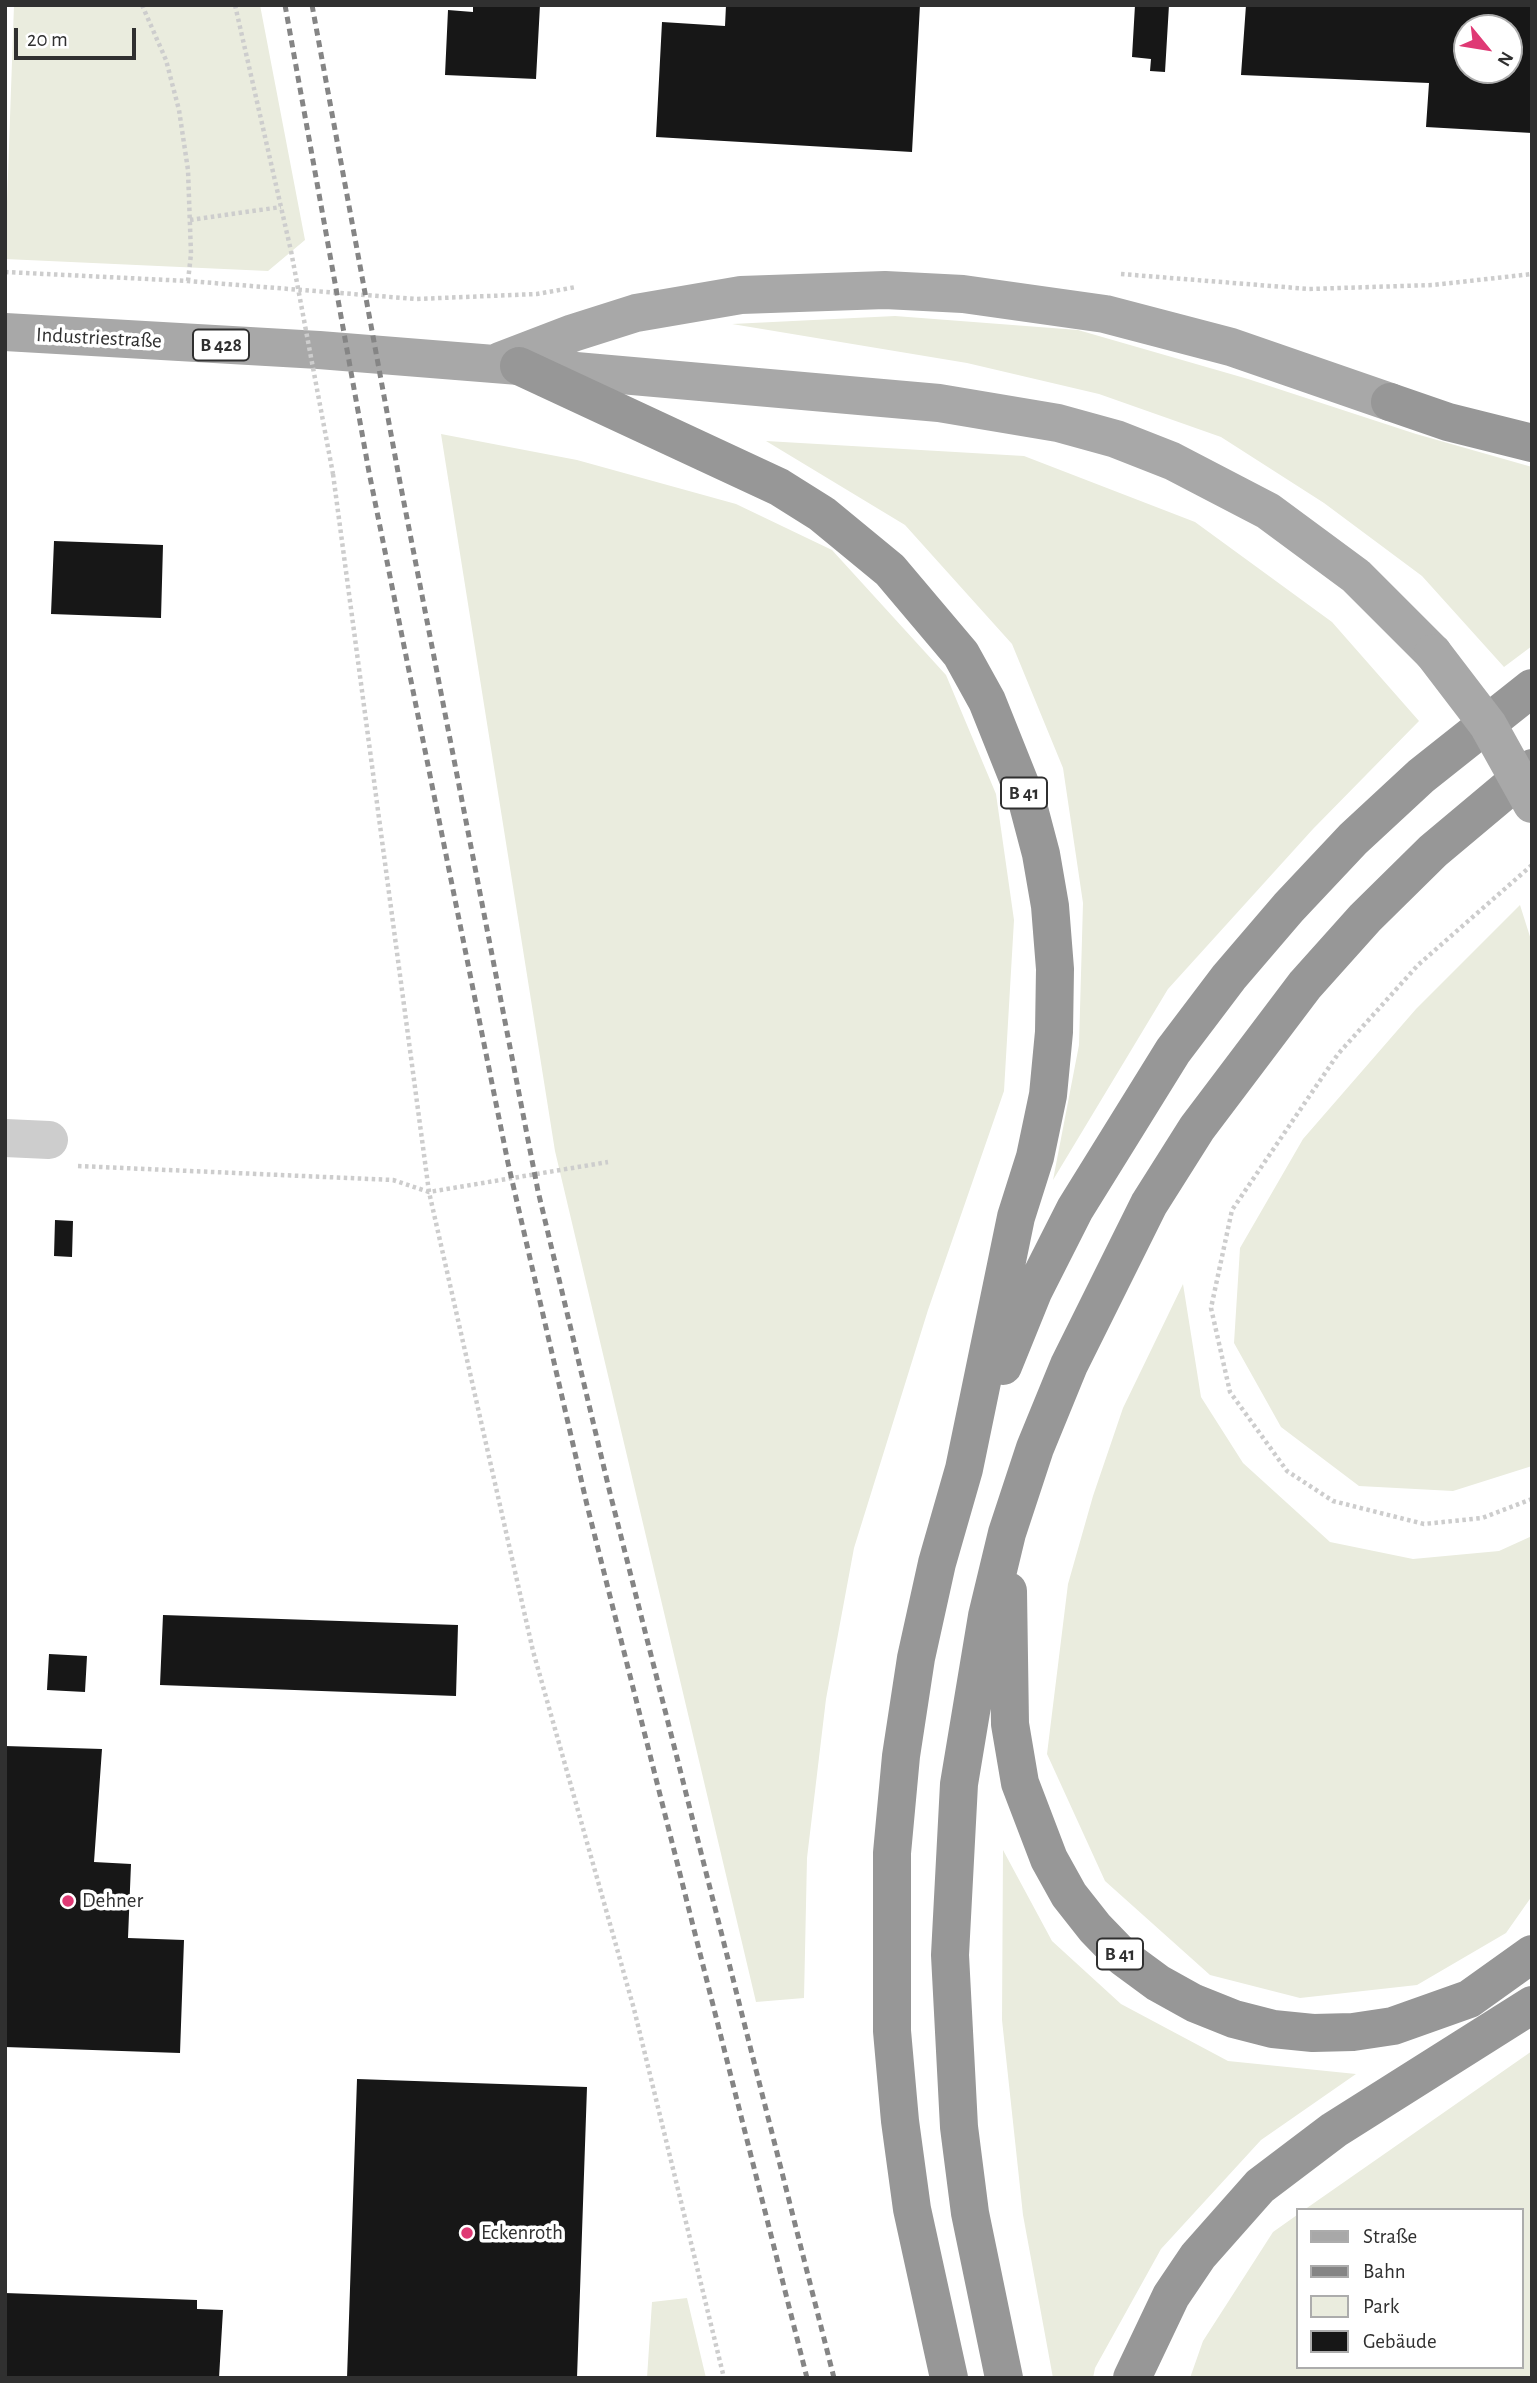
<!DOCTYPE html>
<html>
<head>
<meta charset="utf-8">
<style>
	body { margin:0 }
	#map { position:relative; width:1537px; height:2383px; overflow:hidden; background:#fff; font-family:"Alegreya Sans",sans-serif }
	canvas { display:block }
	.frame { position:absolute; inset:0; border:7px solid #303030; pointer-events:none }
	.legend { position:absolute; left:1296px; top:2208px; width:228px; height:161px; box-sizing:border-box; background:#fff; border:2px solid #acacac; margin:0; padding:9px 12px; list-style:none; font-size:21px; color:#303030 }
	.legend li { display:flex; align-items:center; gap:14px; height:35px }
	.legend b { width:35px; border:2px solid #acacac }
	.north { position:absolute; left:1453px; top:14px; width:70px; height:70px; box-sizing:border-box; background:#fff; border:2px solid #acacac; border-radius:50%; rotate:120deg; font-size:19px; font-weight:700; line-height:28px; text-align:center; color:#303030 }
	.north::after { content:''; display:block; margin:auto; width:24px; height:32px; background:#df3974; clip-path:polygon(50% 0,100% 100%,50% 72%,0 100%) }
	.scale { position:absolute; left:14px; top:28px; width:122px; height:32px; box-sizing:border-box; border:4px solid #303030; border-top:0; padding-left:9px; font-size:21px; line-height:24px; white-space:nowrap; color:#303030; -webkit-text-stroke:5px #fff; paint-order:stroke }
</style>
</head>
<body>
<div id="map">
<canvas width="1537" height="2383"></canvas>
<div class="frame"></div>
<ul class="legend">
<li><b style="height:9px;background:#a8a8a8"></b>Straße</li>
<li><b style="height:9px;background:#858585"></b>Bahn</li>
<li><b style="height:19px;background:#eaecde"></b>Park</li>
<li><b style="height:19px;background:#171717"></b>Gebäude</li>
</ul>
<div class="north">N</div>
<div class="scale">20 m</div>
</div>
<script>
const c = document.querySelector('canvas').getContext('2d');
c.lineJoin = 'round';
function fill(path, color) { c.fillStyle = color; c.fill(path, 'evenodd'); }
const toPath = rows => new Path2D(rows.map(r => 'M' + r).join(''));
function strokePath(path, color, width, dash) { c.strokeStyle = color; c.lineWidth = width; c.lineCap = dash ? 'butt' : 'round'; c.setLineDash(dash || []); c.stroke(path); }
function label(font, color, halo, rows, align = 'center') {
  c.font = font + ' "Alegreya Sans",sans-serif'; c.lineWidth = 7; c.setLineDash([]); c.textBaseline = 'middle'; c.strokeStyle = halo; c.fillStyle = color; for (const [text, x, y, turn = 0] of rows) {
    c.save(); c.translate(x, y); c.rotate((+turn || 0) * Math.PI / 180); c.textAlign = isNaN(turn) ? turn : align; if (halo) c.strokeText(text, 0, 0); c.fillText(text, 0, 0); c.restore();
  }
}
const green = toPath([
	[14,5,260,5,305,240,268,271,5,259],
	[895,316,1078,330,1248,379,1416,434,1532,467,1532,646,1504,667,1422,576,1324,503,1221,437,1099,394,967,363,732,324],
	[441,434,577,460,736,504,832,550,946,675,996,794,1014,920,1004,1091,928,1310,854,1548,826,1699,807,1858,804,1998,756,2002,555,1151],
	[766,441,1024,456,1195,522,1332,622,1419,721,1313,829,1168,989,1053,1180,1079,1045,1083,903,1063,768,1012,644,905,525],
	[1520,905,1532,943,1532,1466,1453,1491,1359,1486,1281,1427,1234,1343,1240,1248,1303,1139,1416,1009],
	[1183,1284,1201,1397,1243,1463,1330,1542,1413,1559,1499,1551,1532,1536,1532,1896,1506,1933,1417,1985,1300,1998,1210,1975,1105,1881,1047,1754,1068,1584,1093,1496,1123,1408],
	[1003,1850,1052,1941,1121,2004,1228,2061,1356,2074,1261,2140,1161,2249,1095,2368,1093,2378,1053,2378,1023,2215,1002,2020],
	[1532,2051,1532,2378,1190,2378,1203,2341,1273,2232,1297,2215,1297,2367,1521,2367,1521,2210,1304,2210],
	[687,2298,706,2378,647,2378,652,2302]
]);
const building = toPath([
	[473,5,540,5,536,79,445,75,448,10,473,12],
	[726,5,920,5,912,152,656,137,662,22,725,26],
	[1135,5,1169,5,1165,72,1150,71,1151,59,1132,57],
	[1246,5,1532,5,1532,133,1426,127,1429,83,1241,75],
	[1467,28,1509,28,1509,70,1467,70],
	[54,541,163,545,161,618,51,614],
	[55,1220,73,1221,72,1257,54,1256],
	[163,1615,458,1625,456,1696,160,1685],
	[49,1654,87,1656,85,1692,47,1690],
	[5,1746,102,1749,94,1862,131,1864,128,1938,184,1940,180,2053,5,2047],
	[357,2079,587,2087,577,2378,347,2378],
	[5,2293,197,2300,197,2309,223,2310,219,2378,5,2378]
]);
const path = toPath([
	[142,5,166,60,179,110,188,170,191,254,188,281],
	[235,5,291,251],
	[190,220,281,207],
	[5,272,188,281,416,299,537,294,576,287],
	[1121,274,1309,289,1433,285,1532,274],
	[333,474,429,1192,533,1651,634,2009,724,2378],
	[1532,865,1418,965,1338,1054,1232,1210,1211,1308,1230,1392,1287,1471,1333,1501,1424,1524,1482,1518,1532,1499],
	[78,1166,393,1180,429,1192,608,1162]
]);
const street = toPath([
	[5,1138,49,1140]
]);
const primary = toPath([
	[5,332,319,350,519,366,939,403,1058,423,1116,439,1172,461,1268,511,1356,576,1433,653],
	[500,361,573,333,636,313,741,295,885,290,963,294,1105,314,1231,347,1390,402]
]);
const highway = toPath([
	[519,366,779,487,822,514,890,570,961,654,987,701,1027,801,1041,854,1050,906,1055,969,1054,1032,1048,1095,1035,1157,1016,1217,964,1469,937,1563,916,1658,901,1756,892,1853,892,2031,900,2121,912,2209,949,2378],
	[1390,402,1448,422,1532,443],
	[1003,1366,1033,1292,1075,1209,1173,1051,1229,977,1289,907,1353,839,1421,776,1532,688],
	[1008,1591,1010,1724,1020,1783,1049,1859,1069,1895,1095,1928,1124,1958,1158,1983,1194,2003,1234,2019,1273,2029,1313,2033,1353,2032,1393,2026,1469,1999,1532,1954],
	[1004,2378,970,2213,959,2127,950,1955,959,1784,987,1616,1007,1533,1035,1448,1069,1365,1149,1204,1197,1128,1305,985,1365,918,1433,851,1532,768],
	[1132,2378,1171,2296,1198,2256,1260,2186,1334,2130,1532,2005]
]);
const rail = toPath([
	[285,5,369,472,508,1163,587,1505,807,2378],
	[312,5,398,472,538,1191,610,1493,834,2378]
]);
const pathBridge = toPath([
	[291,251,333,474]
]);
const primaryBridge = toPath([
	[1433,653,1488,725,1532,804]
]);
const markers = [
	[68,1901,7,"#df3974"],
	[467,2233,7,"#df3974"]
];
const shields = [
	[221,345,56],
	[1024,793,46],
	[1120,1954,46]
];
const shieldNames = [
	["B 428",221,345],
	["B 41",1024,793],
	["B 41",1120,1954]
];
const streetNames = [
	["Industriestraße",99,338,3]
];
const poiNames = [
	["Dehner",82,1901],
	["Eckenroth",481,2233]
];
fill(green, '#eaecde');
fill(building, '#171717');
strokePath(path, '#cdcdcd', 4.5, [3.5, 3.5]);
strokePath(street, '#cdcdcd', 38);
strokePath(primary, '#a8a8a8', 38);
strokePath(highway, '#979797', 38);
strokePath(rail, '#858585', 5, [7, 5]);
strokePath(pathBridge, '#cdcdcd', 4.5, [3.5, 3.5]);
strokePath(primaryBridge, '#a8a8a8', 38);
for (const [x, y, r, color] of markers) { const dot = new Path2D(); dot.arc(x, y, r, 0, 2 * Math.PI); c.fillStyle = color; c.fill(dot); strokePath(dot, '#fff', 2.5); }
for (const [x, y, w] of shields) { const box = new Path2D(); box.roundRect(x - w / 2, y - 15.5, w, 31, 5); c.fillStyle = '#fff'; c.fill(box); strokePath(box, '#303030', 2); }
label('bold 19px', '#303030', null, shieldNames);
label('21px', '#303030', '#fff', streetNames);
label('21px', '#303030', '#fff', poiNames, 'left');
</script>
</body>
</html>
